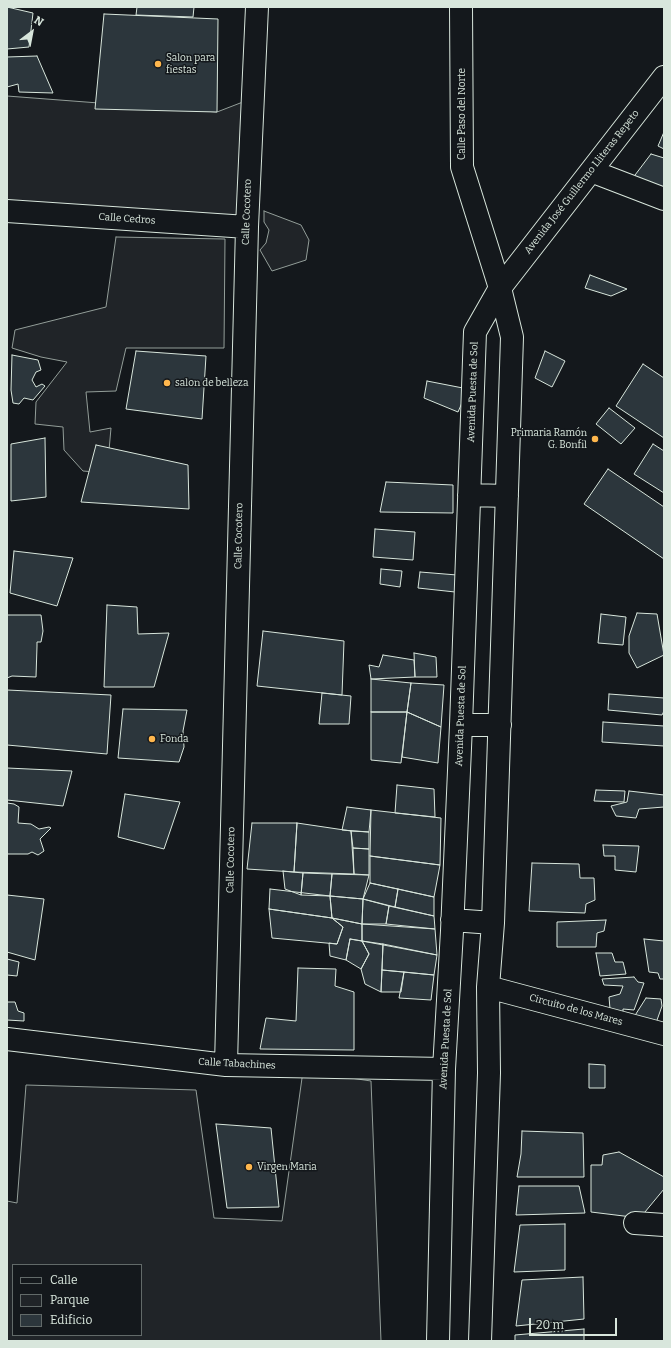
<!DOCTYPE html>
<html>
<head>
<meta charset="utf-8">
<style>
	body { margin:0 }
	#map { position:relative; width:671px; height:1348px; overflow:hidden; background:#14181c; font-family:Bitter,serif }
	canvas { display:block }
	.frame { position:absolute; inset:0; border:8px solid #d8e6dc; pointer-events:none }
	.legend { position:absolute; left:12px; top:1264px; width:130px; height:72px; box-sizing:border-box; background:#14181c; border:1px solid #626a69; margin:0; padding:5px 7px; list-style:none; font-size:12px; color:#d8e6dc }
	.legend li { display:flex; align-items:center; gap:8px; height:20px }
	.legend b { width:20px; border:1px solid #626a69 }
	.north { position:absolute; left:12px; top:12px; width:40px; height:40px; -webkit-text-stroke:3px #14181c; paint-order:stroke; rotate:32deg; font-size:11px; font-weight:700; line-height:16px; text-align:center; color:#d8e6dc }
	.north::after { content:''; display:block; margin:auto; width:14px; height:18px; background:#d8e6dc; clip-path:polygon(50% 0,100% 100%,50% 72%,0 100%) }
	.scale { position:absolute; left:529px; top:1318px; width:88px; height:18px; box-sizing:border-box; border:2px solid #d8e6dc; border-top:0; padding-left:5px; font-size:12px; line-height:14px; white-space:nowrap; color:#d8e6dc; -webkit-text-stroke:3px #14181c; paint-order:stroke }
</style>
</head>
<body>
<div id="map">
<canvas width="671" height="1348"></canvas>
<div class="frame"></div>
<ul class="legend">
<li><b style="height:5px;background:#14181c"></b>Calle</li>
<li><b style="height:11px;background:#202428"></b>Parque</li>
<li><b style="height:11px;background:#2c363c"></b>Edificio</li>
</ul>
<div class="north">N</div>
<div class="scale">20 m</div>
</div>
<script>
const c = document.querySelector('canvas').getContext('2d');
c.lineJoin = 'round';
function fill(path, color) { c.fillStyle = color; c.fill(path, 'evenodd'); }
const toPath = rows => new Path2D(rows.map(r => 'M' + r).join(''));
function strokePath(path, color, width, dash) { c.strokeStyle = color; c.lineWidth = width; c.lineCap = dash ? 'butt' : 'round'; c.setLineDash(dash || []); c.stroke(path); }
function label(font, color, halo, rows, align = 'center') {
  c.font = font + ' Bitter,serif'; c.lineWidth = 3; c.setLineDash([]); c.textBaseline = 'middle'; c.strokeStyle = halo; c.fillStyle = color; for (const [text, x, y, turn = 0] of rows) {
    c.save(); c.translate(x, y); c.rotate((+turn || 0) * Math.PI / 180); c.textAlign = isNaN(turn) ? turn : align; if (halo) c.strokeText(text, 0, 0); c.fillText(text, 0, 0); c.restore();
  }
}
const green = toPath([
	[7,96,217,112,248,100,245,226,7,209,7,96],
	[264,211,301,225,309,240,306,260,272,271,260,250,266,243,269,230,264,222,264,211],
	[116,237,225,239,224,348,126,348,116,391,86,392,90,432,111,428,107,473,83,471,64,450,63,427,35,424,36,402,67,362,41,357,12,348,15,330,106,307,116,237],
	[303,1071,371,1081,381,1341,7,1341,7,1201,17,1203,26,1085,196,1090,214,1218,282,1221,303,1071],
	[13,1265,141,1265,141,1335,13,1335,13,1265]
]);
const building = toPath([
	[7,7,33,13,29,47,7,49,7,7],
	[137,7,194,7,193,17,136,15,137,7],
	[104,14,218,19,217,112,95,109,104,14],
	[37,56,53,93,19,92,18,84,7,87,7,57,37,56],
	[664,132,664,149,658,146,664,132],
	[651,154,664,158,664,191,632,179,651,154],
	[590,275,627,289,611,296,585,288,590,275],
	[136,351,206,356,202,419,126,409,136,351],
	[545,351,565,361,552,387,535,378,545,351],
	[12,355,38,360,41,370,36,372,32,380,36,387,42,384,45,386,33,400,24,398,19,404,13,403,11,390,12,355],
	[643,364,664,378,664,438,616,406,643,364],
	[427,381,468,389,458,412,424,398,427,381],
	[609,408,635,428,621,444,596,424,609,408],
	[45,438,46,497,11,501,11,444,45,438],
	[653,444,664,451,664,493,634,474,653,444],
	[96,445,188,465,189,509,81,502,96,445],
	[608,469,664,507,664,559,584,504,608,469],
	[386,482,453,485,453,513,380,512,386,482],
	[375,529,415,532,413,560,373,557,375,529],
	[14,551,73,558,57,606,10,593,14,551],
	[381,569,402,571,400,587,380,584,381,569],
	[420,572,457,575,455,592,418,588,420,572],
	[107,605,137,607,138,634,169,633,154,687,104,687,107,605],
	[637,613,657,614,664,655,637,668,629,653,629,636,637,613],
	[601,614,626,617,623,645,598,643,601,614],
	[7,615,41,615,43,631,41,642,37,642,37,646,36,677,12,676,7,678,7,615],
	[263,631,344,641,342,695,257,686,263,631],
	[414,653,436,657,437,677,415,677,414,653],
	[383,655,414,660,415,677,371,679,369,665,379,667,383,655],
	[371,679,411,683,407,712,371,712,371,679],
	[411,683,444,685,441,727,407,712,411,683],
	[7,690,111,695,107,754,7,745,7,690],
	[322,693,351,696,349,724,319,724,322,693],
	[609,694,664,698,664,711,662,715,608,710,609,694],
	[123,709,187,710,183,731,184,747,179,762,118,758,123,709],
	[371,712,407,712,401,763,371,760,371,712],
	[407,712,441,727,438,763,402,757,407,712],
	[603,722,664,726,664,746,602,742,603,722],
	[7,768,72,771,63,806,7,800,7,768],
	[397,785,434,789,435,817,395,813,397,785],
	[596,790,625,791,624,802,594,801,596,790],
	[629,791,664,795,664,807,639,809,636,818,616,816,611,806,627,802,629,791],
	[125,794,180,802,164,849,118,837,125,794],
	[7,803,14,804,19,807,18,823,31,824,39,829,49,827,51,828,40,839,44,851,38,855,32,852,28,854,7,854,7,803],
	[347,807,371,810,369,832,342,830,347,807],
	[371,810,441,818,440,865,370,856,371,810],
	[252,823,297,823,294,872,247,869,252,823],
	[297,823,351,831,354,874,294,872,297,823],
	[351,831,369,832,369,849,353,848,351,831],
	[603,845,639,846,636,872,615,870,615,856,604,856,603,845],
	[353,848,369,849,369,875,354,874,353,848],
	[370,856,440,865,434,897,370,883,370,856],
	[532,863,579,864,580,878,594,878,595,900,586,904,585,913,529,911,532,863],
	[283,871,303,873,301,895,285,889,283,871],
	[303,873,332,874,330,896,301,895,303,873],
	[332,874,369,875,363,899,330,896,332,874],
	[370,883,398,889,395,907,363,899,370,883],
	[270,889,330,896,332,918,269,909,270,889],
	[398,889,434,897,434,916,395,907,398,889],
	[7,895,44,899,35,960,7,952,7,895],
	[330,896,363,899,362,924,332,918,330,896],
	[363,899,389,906,386,924,362,924,363,899],
	[389,906,434,916,435,929,386,924,389,906],
	[269,909,332,918,343,927,337,944,272,938,269,909],
	[332,918,362,924,362,941,350,939,346,960,330,956,329,943,337,944,343,927,332,918],
	[606,920,604,931,597,933,596,947,557,947,557,922,606,920],
	[362,924,435,929,437,955,362,941,362,924],
	[350,939,362,941,369,954,361,969,346,960,350,939],
	[644,939,664,941,664,979,660,979,658,973,649,972,644,939],
	[362,941,383,944,381,992,365,984,361,969,369,954,362,941],
	[383,944,437,955,434,975,382,970,383,944],
	[596,953,612,953,615,962,623,962,626,974,600,976,596,953],
	[7,959,19,962,17,976,7,975,7,959],
	[298,968,336,969,335,986,354,992,354,1050,260,1049,266,1018,296,1021,298,968],
	[382,970,404,972,401,992,381,992,382,970],
	[404,972,434,975,431,1000,399,998,404,972],
	[634,977,638,982,644,983,634,1010,623,1009,623,1020,611,1021,609,997,620,994,623,986,604,985,602,979,634,977],
	[646,998,661,999,662,1006,656,1023,634,1017,646,998],
	[7,1002,15,1002,18,1011,24,1013,24,1021,7,1020,7,1002],
	[589,1064,605,1065,605,1088,589,1088,589,1064],
	[216,1124,271,1128,279,1207,227,1208,216,1124],
	[522,1131,583,1133,584,1177,517,1177,521,1154,522,1131],
	[619,1152,664,1177,664,1189,640,1218,591,1212,591,1165,602,1165,603,1155,619,1152],
	[519,1186,579,1186,585,1213,516,1215,519,1186],
	[565,1224,565,1270,514,1272,520,1225,565,1224],
	[583,1277,584,1319,516,1326,522,1280,583,1277],
	[584,1329,584,1341,515,1341,515,1335,584,1329]
]);
const minor = toPath([
	[461,7,462,167,500,288,512,337,493,923,488,987,489,1073,480,1341],
	[591,171,664,199],
	[7,211,247,227],
	[469,495,507,496],
	[461,725,500,725],
	[452,920,493,923],
	[488,987,664,1034],
	[7,1039,226,1065,444,1069],
	[226,1065,247,227,257,7],
	[635,1223,664,1225],
	[438,1341,444,1069,452,931,461,725,475,332,500,288,664,77]
]);
const markers = [
	[158,64,4,"#ffb74d"],
	[167,383,4,"#ffb74d"],
	[595,439,4,"#ffb74d"],
	[152,739,4,"#ffb74d"],
	[249,1167,4,"#ffb74d"]
];
const poiNames = [
	["Salon para",166,58],
	["fiestas",166,70],
	["salon de belleza",175,383],
	["Primaria Ramón",587,433,"right"],
	["G. Bonfil",587,445,"right"],
	["Fonda",160,739],
	["Virgen Maria",257,1167]
];
const streetNames = [
	["Calle Paso del Norte",462,114,-90],
	["Avenida José Guillermo Lliteras Repeto",582,182,-52],
	["Calle Cocotero",247,212,-88],
	["Calle Cedros",127,219,4],
	["Avenida Puesta de Sol",473,392,-88],
	["Calle Cocotero",239,536,-89],
	["Avenida Puesta de Sol",461,716,-88],
	["Calle Cocotero",231,860,-89],
	["Circuito de los Mares",576,1010,15],
	["Avenida Puesta de Sol",446,1039,-87],
	["Calle Tabachines",237,1064,3]
];
fill(green, '#202428');
strokePath(green, '#939e99', 1);
fill(building, '#2c363c');
strokePath(building, '#d8e6dc', 1);
strokePath(minor, '#d8e6dc', 24);
strokePath(minor, '#14181c', 22);
for (const [x, y, r, color] of markers) { const dot = new Path2D(); dot.arc(x, y, r, 0, 2 * Math.PI); c.fillStyle = color; c.fill(dot); strokePath(dot, '#14181c', 1.5); }
label('10px', '#d8e6dc', '#14181c', poiNames, 'left');
label('10px', '#d8e6dc', '#14181c', streetNames);
</script>
</body>
</html>
